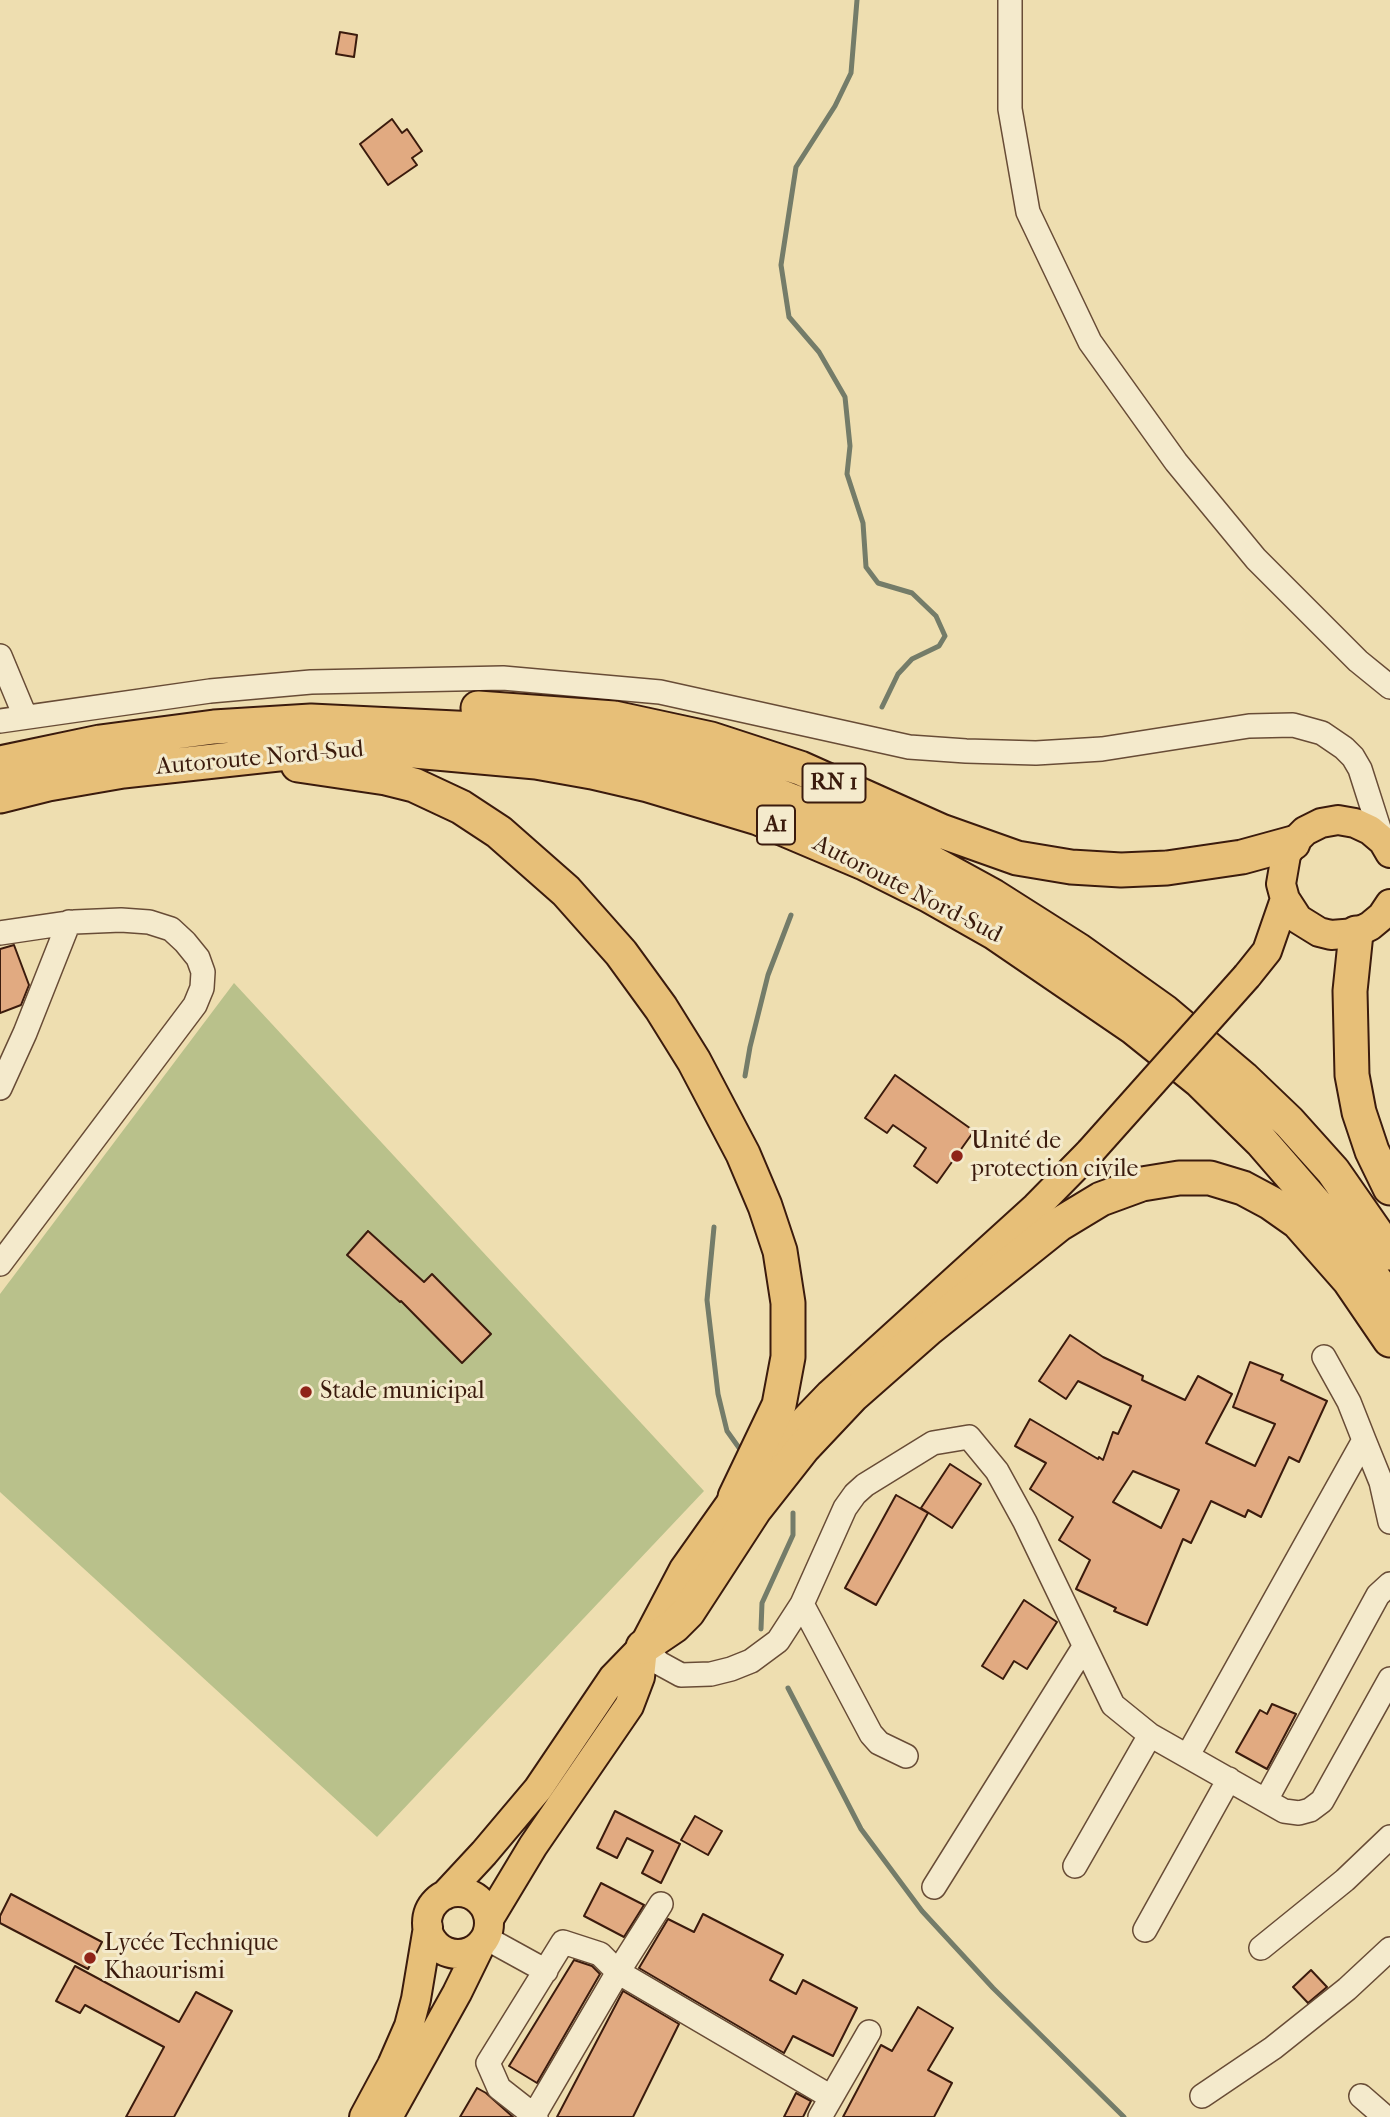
<!DOCTYPE html>
<html>
<head>
<meta charset="utf-8">
<style>
	body { margin:0 }
	canvas { display:block; background:#eedeb0 }
</style>
</head>
<body>
<canvas width="1390" height="2117"></canvas>
<script>
const c = document.querySelector('canvas').getContext('2d');
c.lineJoin = 'round';
function fill(path, color) { c.fillStyle = color; c.fill(path, 'evenodd'); }
const toPath = rows => new Path2D(rows.map(r => 'M' + r).join(''));
function strokePath(path, color, width, dash) { c.strokeStyle = color; c.lineWidth = width; c.lineCap = dash ? 'butt' : 'round'; c.setLineDash(dash || []); c.stroke(path); }
function label(font, color, halo, rows, align = 'center') {
  c.font = font + ' "IM FELL French Canon",serif'; c.lineWidth = 6; c.setLineDash([]); c.textBaseline = 'middle'; c.strokeStyle = halo; c.fillStyle = color; for (const [text, x, y, turn = 0] of rows) {
    c.save(); c.translate(x, y); c.rotate((+turn || 0) * Math.PI / 180); c.textAlign = isNaN(turn) ? turn : align; if (halo) c.strokeText(text, 0, 0); c.fillText(text, 0, 0); c.restore();
  }
}
const green = toPath([
	[234,983,704,1491,377,1837,0,1492,0,1294]
]);
const stream = toPath([
	[857,0,851,73,835,106,796,167,781,265,789,317,819,352,845,397,850,446,847,474,863,523,866,567,878,583,912,593,936,616,945,636,939,646,912,659,898,674,882,707],
	[745,1076,750,1047,768,975,791,915],
	[714,1227,707,1300,718,1394,727,1431,742,1452],
	[761,1629,762,1603,793,1535,793,1513],
	[788,1688,861,1829,922,1911,993,1988,1124,2117]
]);
const building = toPath([
	[340,32,357,35,354,57,336,54,340,32],
	[392,119,402,133,407,129,422,151,412,158,417,165,388,185,360,144,392,119],
	[14,945,29,985,21,1005,0,1013,0,949,14,945],
	[895,1075,974,1131,937,1183,914,1166,926,1148,893,1125,887,1133,865,1118,895,1075],
	[368,1231,424,1282,432,1274,491,1334,462,1363,401,1301,400,1302,347,1255,368,1231],
	[1070,1335,1103,1357,1143,1376,1142,1380,1185,1400,1198,1376,1232,1394,1206,1443,1255,1466,1275,1424,1233,1407,1250,1362,1283,1375,1281,1380,1327,1401,1299,1462,1289,1457,1261,1517,1248,1510,1245,1517,1211,1501,1191,1543,1183,1539,1147,1625,1114,1611,1116,1608,1076,1589,1090,1560,1059,1540,1073,1517,1030,1489,1046,1463,1015,1446,1030,1419,1098,1459,1099,1457,1103,1460,1113,1432,1118,1434,1131,1406,1078,1381,1066,1399,1039,1381,1070,1335],
	[1133,1471,1179,1490,1161,1528,1113,1502,1133,1471],
	[950,1464,981,1484,952,1528,921,1508,950,1464],
	[896,1495,928,1513,876,1605,845,1588,896,1495],
	[1024,1600,1057,1622,1027,1669,1014,1661,1003,1679,982,1666,1024,1600],
	[1272,1704,1296,1714,1267,1769,1236,1752,1260,1710,1267,1714,1272,1704],
	[615,1811,680,1844,661,1883,642,1873,653,1851,627,1838,617,1858,597,1848,615,1811],
	[695,1816,722,1831,708,1855,681,1840,695,1816],
	[601,1883,644,1905,624,1937,584,1916,601,1883],
	[11,1894,102,1942,88,1969,0,1923,0,1916,11,1894],
	[703,1914,783,1955,770,1980,796,1994,803,1980,857,2008,833,2056,793,2036,784,2053,639,1968,668,1919,694,1932,703,1914],
	[574,1960,592,1966,600,1974,537,2083,509,2066,574,1960],
	[75,1966,179,2022,196,1992,232,2011,174,2117,126,2117,164,2047,85,2005,80,2013,56,2001,75,1966],
	[1311,1970,1327,1987,1308,2003,1293,1987,1311,1970],
	[623,1991,679,2024,633,2117,557,2117,623,1991],
	[918,2007,953,2028,928,2070,952,2083,934,2117,843,2117,881,2045,892,2051,918,2007],
	[477,2088,486,2093,513,2117,460,2117,477,2088],
	[796,2093,811,2101,803,2117,784,2117,796,2093]
]);
const minor = toPath([
	[1010,0,1010,109,1028,212,1090,342,1176,462,1256,559,1358,661,1390,687],
	[0,656,25,716],
	[0,721,210,691,311,682,503,678,660,692,909,747,966,751,1036,753,1102,749,1249,726,1293,725,1322,733,1344,748,1353,757,1360,769,1383,841],
	[0,933,74,922,121,920,149,922,171,929,185,942,198,958,203,972,202,988,195,1005,0,1264],
	[0,1088,25,1033,69,922],
	[1324,1357,1349,1402,1364,1440,1381,1482,1390,1522],
	[802,1604,871,1734,879,1743,906,1756],
	[643,1647,659,1663,681,1675,711,1674,731,1669,751,1661,778,1641,802,1604,845,1508,855,1494,865,1485,933,1443,969,1437,997,1471,1025,1522,1113,1705,1150,1735,1284,1811,1299,1813,1310,1810,1322,1801,1390,1679],
	[1188,1755,1364,1440],
	[1266,1800,1378,1595,1390,1584],
	[1075,1866,1150,1735],
	[934,1887,1084,1647],
	[1145,1930,1229,1779],
	[486,1938,546,1971],
	[1261,1948,1345,1880,1390,1837],
	[1202,2096,1273,2048,1347,1989,1390,1949],
	[1361,2096,1385,2117],
	[533,2117,618,1972,661,1904],
	[536,2117,499,2088,488,2063,563,1942,600,1954,618,1972,831,2097],
	[820,2117,869,2032]
]);
const major = toPath([
	[1390,853,1383,841,1370,830,1355,823,1338,820,1321,823,1305,831,1293,843,1286,855,1281,884,1285,899,1298,919,1319,932,1331,935,1356,933,1370,926,1382,916,1390,904],
	[1247,976,1267,951,1285,899],
	'427 1923a31 31 0 1 1 62 0a31 31 0 1 1-62 0Z',
	[445,1895,484,1853,538,1789,613,1678,643,1647,684,1569,735,1497,777,1449,830,1394,1036,1207,1090,1152],
	[489,1919,533,1846,629,1706,640,1677,643,1647],
	[364,2117,392,2065,409,2026,416,1999,428,1927],
	[388,2117,457,1993,480,1946]
]);
const highway = toPath([
	[478,708,614,718,711,739,800,768,941,831,1017,858,1071,867,1121,870,1167,868,1242,857,1293,843],
	[0,763,100,742,214,727,311,721,497,730,615,747,740,781,862,828,920,856,993,896,1078,950,1165,1012,1243,1078,1289,1122,1333,1171,1390,1253],
	[298,765,386,778,414,785,461,807,499,832,566,891,621,953,661,1008,694,1061,743,1154,765,1206,780,1251,788,1303,788,1357,779,1405,735,1497],
	[0,796,48,784,123,771,333,748,392,749,536,762,592,772,648,785,758,818,864,863,928,895,995,933,1134,1028,1200,1081,1261,1141,1333,1224,1390,1300],
	[1356,933,1350,991,1352,1075,1359,1112,1372,1151,1390,1188],
	[643,1647,674,1626,688,1612,755,1509,803,1448,853,1395,928,1329,1058,1225,1101,1199,1142,1184,1179,1178,1210,1178,1243,1188,1271,1203,1298,1222,1349,1280,1390,1340]
]);
const majorBridge = toPath([
	[1090,1152,1247,976]
]);
const markers = [
	[957,1156,7,"#8f2418"],
	[306,1392,7,"#8f2418"],
	[90,1958,7,"#8f2418"]
];
const shields = [
	[834,783,63],
	[776,825,38]
];
const shieldNames = [
	["RN 1",834,783],
	["A1",776,825]
];
const streetNames = [
	["Autoroute Nord-Sud",260,759,-5],
	["Autoroute Nord-Sud",907,890,27]
];
const poiNames = [
	["Unité de",971,1142],
	["protection civile",971,1170],
	["Stade municipal",320,1392],
	["Lycée Technique",104,1944],
	["Khaourismi",104,1972]
];
fill(green, '#b9c18b');
strokePath(stream, '#747c69', 5);
fill(building, '#e1aa81');
strokePath(building, '#3b1b0d', 2);
strokePath(minor, '#684c36', 26);
strokePath(major, '#3b1b0d', 32);
strokePath(highway, '#3b1b0d', 37);
strokePath(minor, '#f4eacc', 23);
strokePath(major, '#e7bf78', 28);
strokePath(highway, '#e7bf78', 33);
strokePath(majorBridge, '#3b1b0d', 32, []);
strokePath(majorBridge, '#e7bf78', 28);
for (const [x, y, r, color] of markers) { const dot = new Path2D(); dot.arc(x, y, r, 0, 2 * Math.PI); c.fillStyle = color; c.fill(dot); strokePath(dot, '#f4eacc', 2.5); }
for (const [x, y, w] of shields) { const box = new Path2D(); box.roundRect(x - w / 2, y - 19.5, w, 39, 5); c.fillStyle = '#f4eacc'; c.fill(box); strokePath(box, '#3b1b0d', 2); }
label('bold 23px', '#3b1b0d', null, shieldNames);
label('24px', '#3b1b0d', '#f4eacc', streetNames);
label('24px', '#3b1b0d', '#f4eacc', poiNames, 'left');
</script>
</body>
</html>
